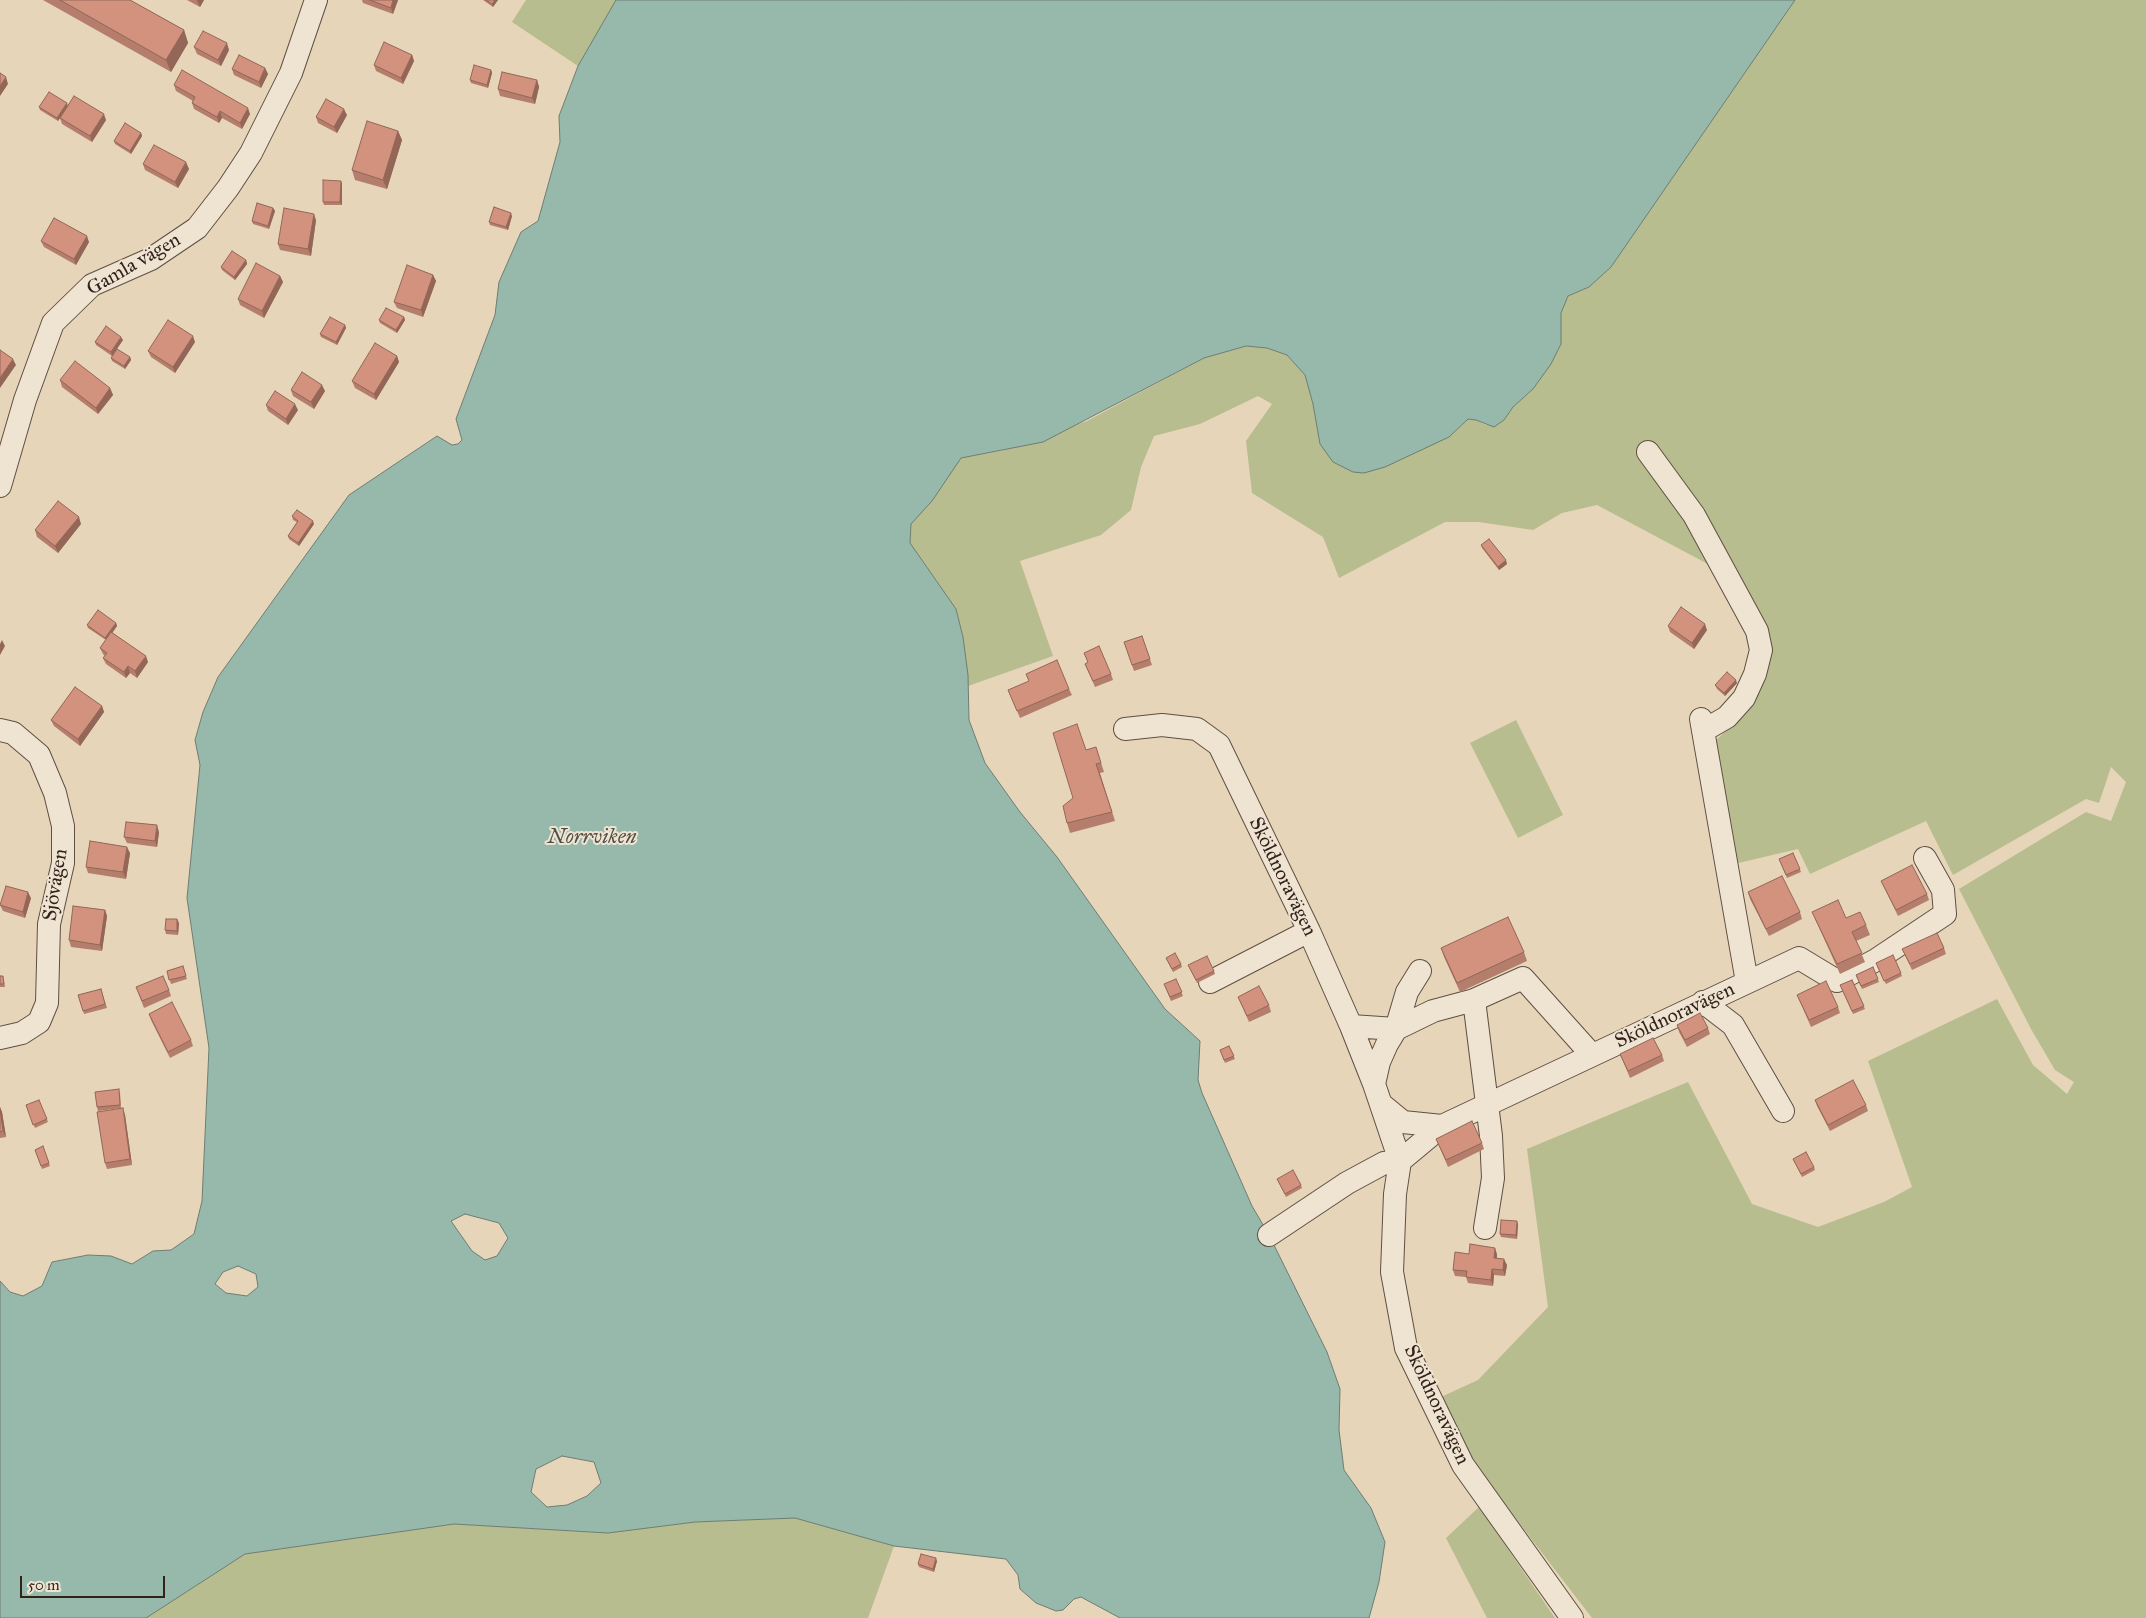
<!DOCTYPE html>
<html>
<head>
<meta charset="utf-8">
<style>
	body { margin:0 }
	#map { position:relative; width:2146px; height:1618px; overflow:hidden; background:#e6d5b9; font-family:"IM FELL Great Primer",serif }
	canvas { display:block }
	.scale { position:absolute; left:20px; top:1576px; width:145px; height:22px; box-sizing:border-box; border:2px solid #32221c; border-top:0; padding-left:6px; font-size:15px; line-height:18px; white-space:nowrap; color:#32221c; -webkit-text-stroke:4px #efe4d2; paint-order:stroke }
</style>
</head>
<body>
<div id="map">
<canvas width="2146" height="1618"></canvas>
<div class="scale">50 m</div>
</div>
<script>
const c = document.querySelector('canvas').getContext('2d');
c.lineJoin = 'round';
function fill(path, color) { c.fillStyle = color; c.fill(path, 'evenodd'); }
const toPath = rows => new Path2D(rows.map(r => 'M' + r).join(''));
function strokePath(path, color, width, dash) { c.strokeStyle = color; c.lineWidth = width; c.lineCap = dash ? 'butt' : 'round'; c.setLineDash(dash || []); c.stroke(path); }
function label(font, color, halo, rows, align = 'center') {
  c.font = font + ' "IM FELL Great Primer",serif'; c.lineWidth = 4; c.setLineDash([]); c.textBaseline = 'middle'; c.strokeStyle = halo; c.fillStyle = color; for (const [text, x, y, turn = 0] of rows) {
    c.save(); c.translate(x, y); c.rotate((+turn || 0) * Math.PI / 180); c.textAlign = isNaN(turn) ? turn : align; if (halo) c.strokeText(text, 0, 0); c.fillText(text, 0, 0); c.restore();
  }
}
const green = toPath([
	[526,0,616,0,578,66,512,22],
	[1795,0,2146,0,2146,1618,1592,1618,1473,1463,1441,1397,1478,1380,1548,1307,1527,1149,1688,1082,1752,1204,1818,1227,1884,1202,1912,1187,1868,1061,1997,999,2033,1065,2067,1094,2074,1082,2055,1070,2031,1029,1959,889,2086,812,2111,821,2126,782,2111,767,2099,803,2086,799,1953,875,1926,821,1810,874,1798,849,1734,864,1711,745,1729,728,1761,677,1734,578,1597,505,1562,513,1533,530,1479,522,1445,522,1339,578,1323,537,1252,493,1246,441,1272,404,1258,396,1200,424,1154,436,1141,467,1131,510,1101,535,1020,561,1053,656,968,686,963,637,956,609,910,543,911,524,960,458,1004,450,1087,421,1204,358,1246,346,1267,348,1287,355,1305,375,1313,404,1320,444,1449,437,1468,419,1476,420,1486,425,1504,420,1513,407,1533,389,1561,344,1561,313,1568,296,1589,287,1611,267],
	[1516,720,1563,815,1518,838,1470,743],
	[1479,1507,1555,1618,1487,1618,1446,1538],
	[795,1518,894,1546,868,1618,146,1618,245,1554,454,1524,608,1533,695,1522]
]);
const water = toPath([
	[616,0,1795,0,1611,267,1589,287,1568,296,1561,313,1561,344,1551,364,1533,389,1513,407,1504,420,1494,427,1476,420,1468,419,1449,437,1385,467,1364,473,1353,472,1333,462,1320,444,1313,404,1305,375,1287,355,1267,348,1246,346,1204,358,1043,442,961,458,932,501,911,524,910,543,956,609,963,637,968,675,969,720,985,763,1020,812,1057,857,1165,1009,1200,1041,1198,1080,1202,1093,1252,1206,1269,1235,1327,1352,1340,1389,1339,1430,1344,1470,1371,1508,1385,1542,1379,1582,1369,1618,1120,1618,1081,1597,1074,1599,1063,1610,1056,1611,1036,1603,1020,1589,1018,1575,1006,1559,894,1546,795,1518,695,1522,608,1533,454,1524,245,1554,146,1618,0,1618,0,1281,10,1292,23,1296,42,1286,52,1262,88,1255,111,1256,132,1264,153,1251,171,1250,194,1234,202,1201,209,1048,187,898,200,765,195,740,203,712,218,677,349,495,437,436,452,445,458,444,462,440,456,419,495,315,499,282,521,232,538,221,560,142,559,116,578,66,616,0],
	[465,1214,499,1223,508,1238,497,1256,485,1260,472,1251,451,1221,465,1214],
	[238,1266,256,1274,258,1287,247,1296,226,1293,215,1284,223,1272,238,1266],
	[562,1456,594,1462,601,1483,587,1496,567,1505,547,1507,531,1492,536,1469,562,1456]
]);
const minor = toPath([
	[1648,452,1694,515,1757,631,1761,650,1755,674,1744,698,1727,717,1703,731],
	[0,486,25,400,53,323,92,285,151,259,197,228,228,188,251,153,291,73,316,0],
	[1701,719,1747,982],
	[1125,729,1162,725,1197,729,1219,745,1309,931,1351,1026,1374,1084,1400,1161,1395,1194,1392,1272,1406,1348,1463,1465,1572,1618],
	[0,730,13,733,39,755,55,793,63,826,63,863,49,924,47,1003,39,1022,22,1033,0,1038],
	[1210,982,1309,931],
	[1474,1000,1491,1136,1493,1178,1485,1228],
	[1703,1002,1733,1025,1783,1111],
	[1351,1026,1396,1029,1407,992,1420,971],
	[1374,1084,1379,1062,1387,1044,1396,1029,1433,1011,1474,1000,1523,978,1592,1055],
	[1381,1104,1403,1122,1442,1126],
	[1400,1161,1442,1126,1799,958,1837,981,1876,960,1945,914,1943,890,1925,858],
	[1269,1235,1347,1183,1384,1163,1400,1161]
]);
const wall = toPath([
	[43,0,130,0,184,30,188,43,171,72],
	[187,0,204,0,200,7],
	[362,0,398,0,393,14,363,3],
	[483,0,498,0,493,7],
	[194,47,229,50,221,66,197,54],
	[412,55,414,61,403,84,376,71,374,65],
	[265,68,268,74,261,88,234,75,232,69],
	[491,70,492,73,488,88,471,83,470,80],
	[537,80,539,87,535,104,500,96,498,89],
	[174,85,250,114,242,129,222,118,219,123,194,109,192,103,193,101,176,91],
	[68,106,106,120,92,142,62,124,60,118,58,121,40,110,39,107],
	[347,115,337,133,318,123,316,117],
	[398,131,402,140,387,189,355,180,352,170],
	[141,133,142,136,131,154,115,144,114,141],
	[143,164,189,169,178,188,145,170],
	[341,181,342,184,342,205,324,205,323,202],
	[273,208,275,211,269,229,253,224,252,221],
	[512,216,508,230,490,225,489,222],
	[316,220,311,256,280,250,278,244],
	[41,241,89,242,76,265,44,247],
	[246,260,247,264,235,280,222,270,221,267],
	[433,275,436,281,423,317,397,308,394,302],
	[280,276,283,282,264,318,240,305,238,299],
	[404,317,405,320,397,333,380,323,379,320],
	[345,325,346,328,337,345,321,337,320,334],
	[123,340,112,356,96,345,95,342],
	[195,342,175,373,151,357,148,351],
	[397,356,399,362,376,400,355,388,352,381],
	[130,357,131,360,125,369,112,361,111,358],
	[60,380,110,388,113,395,98,414,62,387],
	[291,390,325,391,314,409,293,396],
	[266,405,298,410,288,425,268,411],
	[292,516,314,524,299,546,289,539,288,536,297,522,293,520],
	[81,524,58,553,37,537,35,530],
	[1481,545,1507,564,1499,570,1482,548],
	[116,623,117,626,112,632,148,662,137,678,130,673,126,678,106,664,103,658,105,656,103,654,100,648,106,640,88,628,87,625],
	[1668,626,1707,630,1694,649,1670,632],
	[1142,636,1152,665,1134,671,1124,642],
	[1084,653,1111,674,1113,680,1095,687,1085,664,1088,662],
	[1737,683,1725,696,1717,689,1715,685],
	[1069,689,1072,695,1020,718,1008,690],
	[102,706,104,712,80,746,54,726,51,720],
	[1096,747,1104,772,1100,773,1115,821,1070,833,1067,823,1073,798,1086,750],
	[159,832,157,847,127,843,124,837],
	[130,853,126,879,88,873,86,867],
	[1793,853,1801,872,1787,878,1779,859],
	[1881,881,1927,894,1929,900,1898,916],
	[1748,892,1800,912,1802,919,1769,936,1750,899],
	[31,898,25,918,3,911,0,905],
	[105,910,107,916,102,951,71,947,69,940],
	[1812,912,1846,918,1866,925,1870,935,1856,941,1865,962,1840,974,1816,921],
	[179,923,178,935,166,934,165,930],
	[1441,948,1524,952,1527,961,1460,992,1444,957],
	[1944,948,1946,954,1912,970,1902,949],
	[1893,955,1902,976,1886,984,1877,966],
	[1166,958,1181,964,1182,967,1173,972],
	[1188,965,1214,971,1215,974,1197,983],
	[183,966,187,979,171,984,167,971],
	[1873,967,1879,982,1862,989,1856,975],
	[0,976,3,976,5,987,0,987],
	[1176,979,1183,996,1171,1001,1164,984],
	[1852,980,1865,1009,1853,1014,1840,985],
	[136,987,169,990,171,996,144,1008],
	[101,989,107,1008,84,1014,78,995],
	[1797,995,1838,1007,1840,1013,1811,1027],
	[1238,997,1269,1005,1271,1012,1249,1022],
	[149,1014,191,1040,193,1046,170,1058,151,1020],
	[1677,1025,1708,1028,1710,1034,1687,1047,1679,1032],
	[1229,1046,1235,1059,1225,1063,1220,1050],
	[1620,1054,1662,1055,1664,1061,1630,1078],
	[120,1092,121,1108,98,1111,97,1107],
	[39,1100,48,1122,35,1128,26,1105],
	[1815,1100,1866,1105,1868,1111,1830,1131,1817,1106],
	[0,1107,2,1112,6,1137,0,1138],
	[125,1115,132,1165,107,1169,105,1163],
	[1436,1139,1482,1143,1484,1149,1448,1167],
	[43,1146,50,1166,42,1169,35,1150],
	[1793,1159,1814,1167,1815,1170,1802,1177],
	[1277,1179,1301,1185,1302,1188,1286,1197],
	[1518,1224,1517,1239,1501,1237,1500,1234],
	[1469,1254,1497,1254,1497,1258,1507,1265,1505,1276,1494,1275,1493,1286,1468,1283,1466,1277,1455,1276,1453,1270],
	[937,1561,934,1572,919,1567,918,1564]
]);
const shadedWall = toPath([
	[197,0,204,0,200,7],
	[393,0,398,0,393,14,391,8],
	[495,0,498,0,493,7,492,4],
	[184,30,188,43,171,72,166,60],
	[227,43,229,50,221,66,218,60],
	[412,55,414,61,403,84,401,78],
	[265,68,268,74,261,88,259,82],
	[491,70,492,73,488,88,487,85],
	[6,77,8,84,0,96,0,86],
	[537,80,539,87,535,104,532,98],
	[67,103,68,106,58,121,57,118],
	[248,108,250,114,242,129,240,123],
	[344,109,347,115,337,133,334,127],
	[220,111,222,118,219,123,217,117],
	[104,114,106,120,92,142,90,136],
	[398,131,402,140,387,189,383,180],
	[141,133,142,136,131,154,130,151],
	[186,162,189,169,178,188,175,182],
	[341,181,342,184,342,205,340,202],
	[273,208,275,211,269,229,268,226],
	[511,213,512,216,508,230,506,227],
	[314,214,316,220,311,256,308,249],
	[87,236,89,242,76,265,74,259],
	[246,260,247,264,235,280,234,277],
	[433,275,436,281,423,317,421,310],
	[280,276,283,282,264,318,262,311],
	[404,317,405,320,397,333,396,330],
	[345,325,346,328,337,345,336,342],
	[193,336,195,342,175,373,173,367],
	[121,337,123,340,112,356,111,352],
	[397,356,399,362,376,400,374,394],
	[130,357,131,360,125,369,124,366],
	[13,359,16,365,0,388,0,378],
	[322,385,325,391,314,409,311,402],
	[110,388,113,395,98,414,96,408],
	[295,404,298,410,288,425,286,419],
	[79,517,81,524,58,553,55,546],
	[313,521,314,524,299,546,298,543],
	[1506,560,1507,564,1499,570,1498,567],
	[116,623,117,626,107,641,105,638],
	[1705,624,1707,630,1694,649,1692,643],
	[2,640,5,646,0,655,0,644],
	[146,656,148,662,137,678,135,671],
	[128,666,130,673,126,678,124,672],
	[1736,680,1737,683,1725,696,1724,693],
	[102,706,104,712,80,746,78,739],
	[157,825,159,832,157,847,155,841],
	[127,847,130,853,126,879,123,872],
	[28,892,31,898,25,918,23,912],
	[105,910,107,916,102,951,100,945],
	[177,919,179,923,178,935,177,931],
	[0,1107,2,1112,6,1137,3,1131],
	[123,1108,125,1115,132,1165,130,1159],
	[1517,1221,1518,1224,1517,1239,1516,1235],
	[1495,1248,1497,1254,1496,1264,1494,1258],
	[1504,1259,1507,1265,1505,1276,1503,1270],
	[1492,1269,1494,1275,1493,1286,1491,1280],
	[936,1558,937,1561,934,1572,933,1569]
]);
const building = toPath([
	[60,0,130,0,184,30,166,60,60,0],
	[370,0,393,0,391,8,370,0],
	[486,0,495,0,492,4,486,0],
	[203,31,227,43,218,60,194,47,203,31],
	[384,42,412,55,401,78,374,65,384,42],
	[239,55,265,68,259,82,232,69,239,55],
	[474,65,491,70,487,85,470,80,474,65],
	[182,70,248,108,240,123,220,111,217,117,192,103,195,97,174,85,182,70],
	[502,72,537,80,532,98,498,89,502,72],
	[0,73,6,77,0,86,0,73],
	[49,92,67,103,57,118,39,107,49,92],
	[74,96,104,114,90,136,60,118,74,96],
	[326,99,344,109,334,127,316,117,326,99],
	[367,121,398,131,383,180,352,170,367,121],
	[125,123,141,133,130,151,114,141,125,123],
	[154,145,186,162,175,182,143,164,154,145],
	[323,180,341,181,340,202,323,202,323,180],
	[257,203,273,208,268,226,252,221,257,203],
	[494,207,511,213,506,227,489,222,494,207],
	[284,208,314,214,308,249,278,244,284,208],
	[54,218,87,236,74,259,41,241,54,218],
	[232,251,246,260,234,277,221,267,232,251],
	[256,263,280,276,262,311,238,299,256,263],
	[407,265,433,275,421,310,394,302,407,265],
	[386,308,404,317,396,330,379,320,386,308],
	[330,317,345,325,336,342,320,334,330,317],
	[168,320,193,336,173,367,148,351,168,320],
	[106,326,121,337,111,352,95,342,106,326],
	[375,343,397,356,374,394,352,381,375,343],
	[117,349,130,357,124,366,111,358,117,349],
	[0,350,13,359,0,378,0,350],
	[75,361,110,388,96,408,60,380,75,361],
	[302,372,322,385,311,402,291,390,302,372],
	[275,391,295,404,286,419,266,405,275,391],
	[58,501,79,517,55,546,35,530,58,501],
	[297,510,313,521,298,543,288,536,298,521,292,516,297,510],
	[1489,539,1506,560,1498,567,1481,545,1489,539],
	[1681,607,1705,624,1692,643,1668,626,1681,607],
	[98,610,116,623,105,638,87,625,98,610],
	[111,632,146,656,135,671,128,666,124,672,103,658,107,653,100,648,111,632],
	[1142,636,1150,659,1132,665,1124,642,1142,636],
	[1099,646,1111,674,1093,681,1085,664,1088,662,1084,653,1099,646],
	[1057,660,1069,689,1017,711,1008,690,1029,681,1026,674,1057,660],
	[1727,672,1736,680,1724,693,1715,685,1727,672],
	[75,687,102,706,78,739,51,720,75,687],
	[1077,724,1086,750,1096,747,1101,763,1096,764,1112,812,1067,823,1063,806,1073,798,1053,733,1077,724],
	[126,822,157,825,155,841,124,837,126,822],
	[90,841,127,847,123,872,86,867,90,841],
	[1793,853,1800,869,1786,875,1779,859,1793,853],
	[1912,865,1927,894,1896,910,1881,881,1912,865],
	[1782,876,1800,912,1766,929,1748,892,1782,876],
	[6,886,28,892,23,912,0,905,6,886],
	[1838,900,1846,918,1860,912,1866,925,1852,932,1862,953,1837,964,1812,912,1838,900],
	[73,906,105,910,100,945,69,940,73,906],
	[1508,917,1524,952,1457,983,1441,948,1508,917],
	[166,919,177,919,177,931,165,930,166,919],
	[1937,933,1944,948,1910,964,1902,949,1937,933],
	[1175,953,1181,964,1172,969,1166,958,1175,953],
	[1893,955,1901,973,1884,981,1876,963,1893,955],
	[1207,956,1214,971,1196,980,1188,965,1207,956],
	[183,966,186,976,169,980,167,971,183,966],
	[1873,967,1878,979,1861,986,1856,975,1873,967],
	[0,976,3,976,4,984,0,984,0,976],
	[163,976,169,990,142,1001,136,987,163,976],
	[1176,979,1182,992,1170,997,1164,984,1176,979],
	[1852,980,1864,1006,1852,1011,1840,985,1852,980],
	[1826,981,1838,1007,1809,1020,1797,995,1826,981],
	[1259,986,1269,1005,1247,1016,1238,997,1259,986],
	[101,989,105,1004,83,1011,78,995,101,989],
	[172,1002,191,1040,168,1052,149,1014,172,1002],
	[1700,1013,1708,1028,1685,1040,1677,1025,1700,1013],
	[1653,1038,1662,1055,1628,1071,1620,1054,1653,1038],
	[1229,1046,1234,1056,1224,1060,1220,1050,1229,1046],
	[1853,1080,1866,1105,1828,1125,1815,1100,1853,1080],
	[119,1089,120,1105,97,1107,95,1092,119,1089],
	[39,1100,47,1119,33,1125,26,1105,39,1100],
	[123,1108,130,1159,105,1163,97,1112,123,1108],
	[0,1109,3,1131,0,1132,0,1109],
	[1472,1121,1482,1143,1446,1160,1436,1139,1472,1121],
	[43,1146,49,1163,41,1166,35,1150,43,1146],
	[1806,1152,1814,1167,1801,1174,1793,1159,1806,1152],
	[1293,1170,1301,1185,1285,1194,1277,1179,1293,1170],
	[1501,1220,1517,1221,1516,1235,1500,1234,1501,1220],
	[1470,1244,1495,1248,1494,1258,1504,1259,1503,1270,1492,1269,1491,1280,1466,1277,1467,1271,1453,1270,1455,1252,1469,1254,1470,1244],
	[921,1554,936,1558,933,1569,918,1564,921,1554]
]);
const streetNames = [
	["Gamla vägen",134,265,-30],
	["Sköldnoravägen",1282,877,64],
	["Sjövägen",56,885,-81],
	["Sköldnoravägen",1675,1016,-25],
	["Sköldnoravägen",1436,1405,65]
];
const waterNames = [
	["Norrviken",592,838]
];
fill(green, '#b7bd8e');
fill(water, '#96b9ac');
strokePath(water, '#6e7d72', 1);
strokePath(minor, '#5f4f43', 24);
strokePath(minor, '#efe4d2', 22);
fill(wall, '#b57e6c');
fill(shadedWall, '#936658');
fill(building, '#d2927e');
strokePath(building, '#936658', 1);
label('20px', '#32221c', '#efe4d2', streetNames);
label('italic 21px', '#504f47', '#efe4d2', waterNames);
</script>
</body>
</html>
